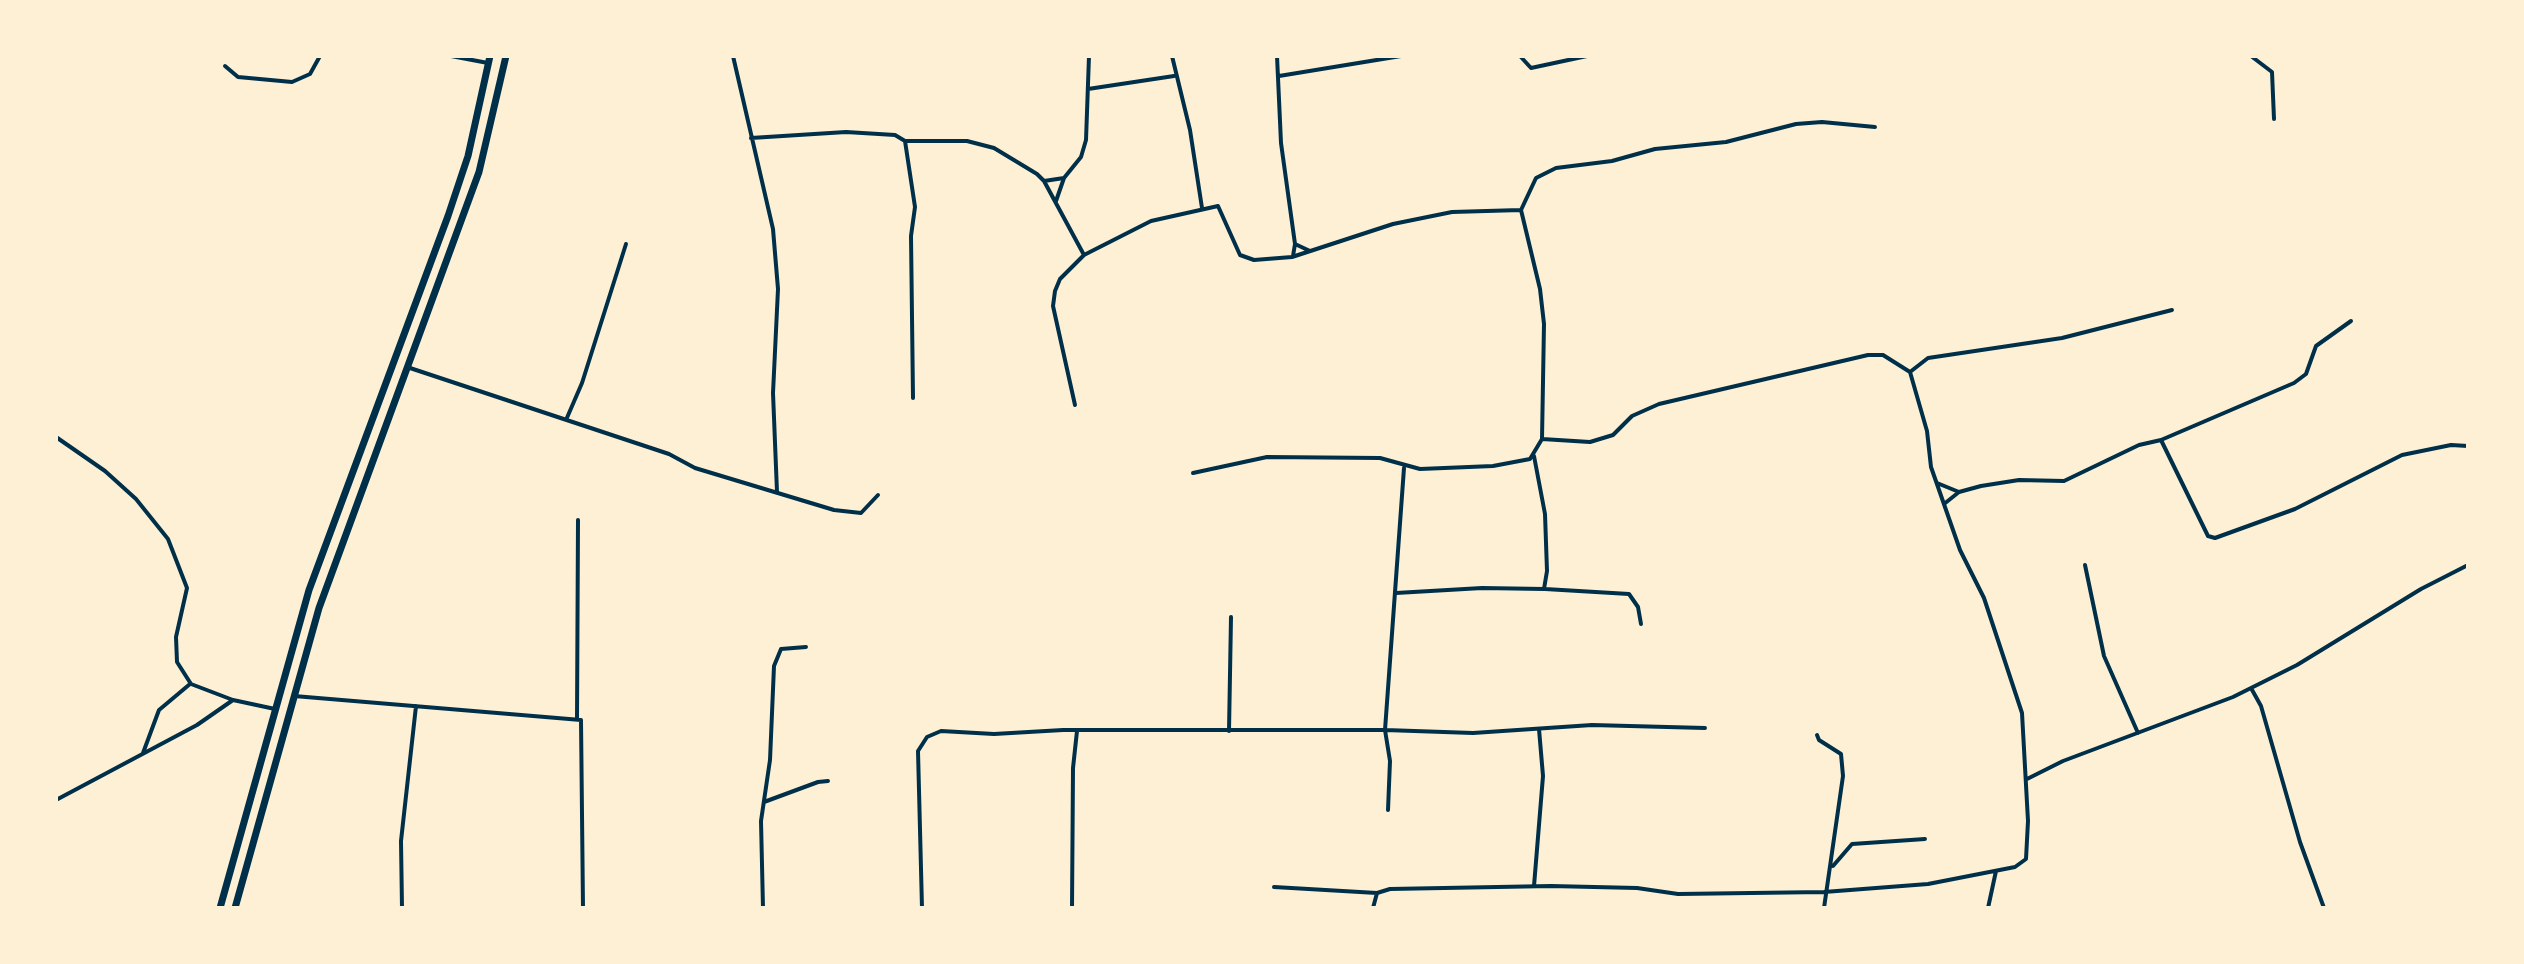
<!DOCTYPE html>
<html>
<head>
<meta charset="utf-8">
<style>
	body { margin:0 }
	#map { position:relative; width:2524px; height:964px; overflow:hidden; background:#fdf0d5; font-family:Quicksand,sans-serif }
	canvas { display:block }
	.frame { position:absolute; inset:0; border:58px solid #fdf0d5; pointer-events:none }
</style>
</head>
<body>
<div id="map">
<canvas width="2524" height="964"></canvas>
<div class="frame"></div>
</div>
<script>
const c = document.querySelector('canvas').getContext('2d');
c.lineJoin = 'round';
const toPath = rows => new Path2D(rows.map(r => 'M' + r).join(''));
function strokePath(path, color, width, dash) { c.strokeStyle = color; c.lineWidth = width; c.lineCap = dash ? 'butt' : 'round'; c.setLineDash(dash || []); c.stroke(path); }
const minor = toPath([
	[451,56,488,63],
	[733,56,773,229,778,289,773,393,777,492],
	[1172,56,1190,130,1202,208],
	[1277,56,1281,143,1295,244,1293,256],
	[1520,56,1531,68,1587,56],
	[2251,56,2272,72,2274,119],
	[225,66,238,77,292,82,310,74,320,56],
	[1279,76,1401,56],
	[1088,89,1174,76],
	[751,138,846,132,895,135,905,141,915,207,911,236,913,398],
	[905,141,967,141,994,148,1037,174,1044,181,1084,255],
	[1044,181,1064,178],
	[1056,201,1064,178,1081,157,1086,140,1089,56],
	[1295,244,1310,251],
	[407,367,669,454,695,468,834,510,861,513,878,495],
	[1910,372,1928,358,2062,338,2172,310],
	[1075,405,1053,306,1055,291,1060,279,1084,255,1151,221,1218,206,1240,255,1254,260,1292,257,1393,224,1452,212,1521,210],
	[566,420,582,383,626,244],
	[56,437,105,471,136,499,168,539,187,588,176,637,177,662,191,684,233,700],
	[2161,440,2208,536,2215,538,2295,509,2402,455,2451,445,2468,446],
	[1193,473,1267,457,1380,458,1420,469,1493,466,1530,459,1542,439,1544,324,1540,289,1521,210,1536,178,1556,168,1612,161,1655,149,1726,142,1796,124,1822,122,1875,127],
	[1937,483,1959,492],
	[1944,504,1959,492,1981,486,2019,480,2064,481,2139,445,2161,440,2294,383,2306,374,2316,346,2351,321],
	[2085,565,2104,656,2138,733],
	[1545,589,1629,594,1638,607,1641,624],
	[1396,593,1482,588,1544,589,1547,571,1545,514,1534,456],
	[2251,688,2261,706,2300,842,2324,908],
	[294,696,581,720,583,908],
	[577,719,578,520],
	[1229,731,1231,617],
	[1817,735,1819,740,1841,754,1843,776,1824,908],
	[143,753,159,710,190,684],
	[2027,779,2063,761,2233,697,2297,665,2421,589,2468,565],
	[56,800,197,725,233,700,275,709],
	[764,802,818,782,828,781],
	[1388,810,1390,761,1385,730,1404,468],
	[1833,866,1852,844,1925,839],
	[1534,886,1543,776,1539,729],
	[1274,887,1377,893],
	[402,908,401,841,416,706],
	[763,908,761,821,770,760,774,666,781,649,806,647],
	[922,908,918,751,927,737,941,731,994,734,1063,730,1385,730,1473,733,1592,725,1705,728],
	[1072,908,1073,768,1077,731],
	[1373,908,1377,893,1390,889,1551,886,1637,888,1678,894,1824,892,1928,884,2015,867,2026,859,2028,821,2022,713,1984,598,1960,550,1931,467,1927,431,1910,372,1883,355,1868,355,1659,404,1632,416,1613,435,1590,442,1542,439],
	[1988,908,1996,871]
]);
const primary = toPath([
	[220,908,309,590,448,216,468,156,490,56],
	[235,908,319,608,479,172,506,56]
]);
strokePath(minor, '#003049', 4);
strokePath(primary, '#003049', 7);
</script>
</body>
</html>
